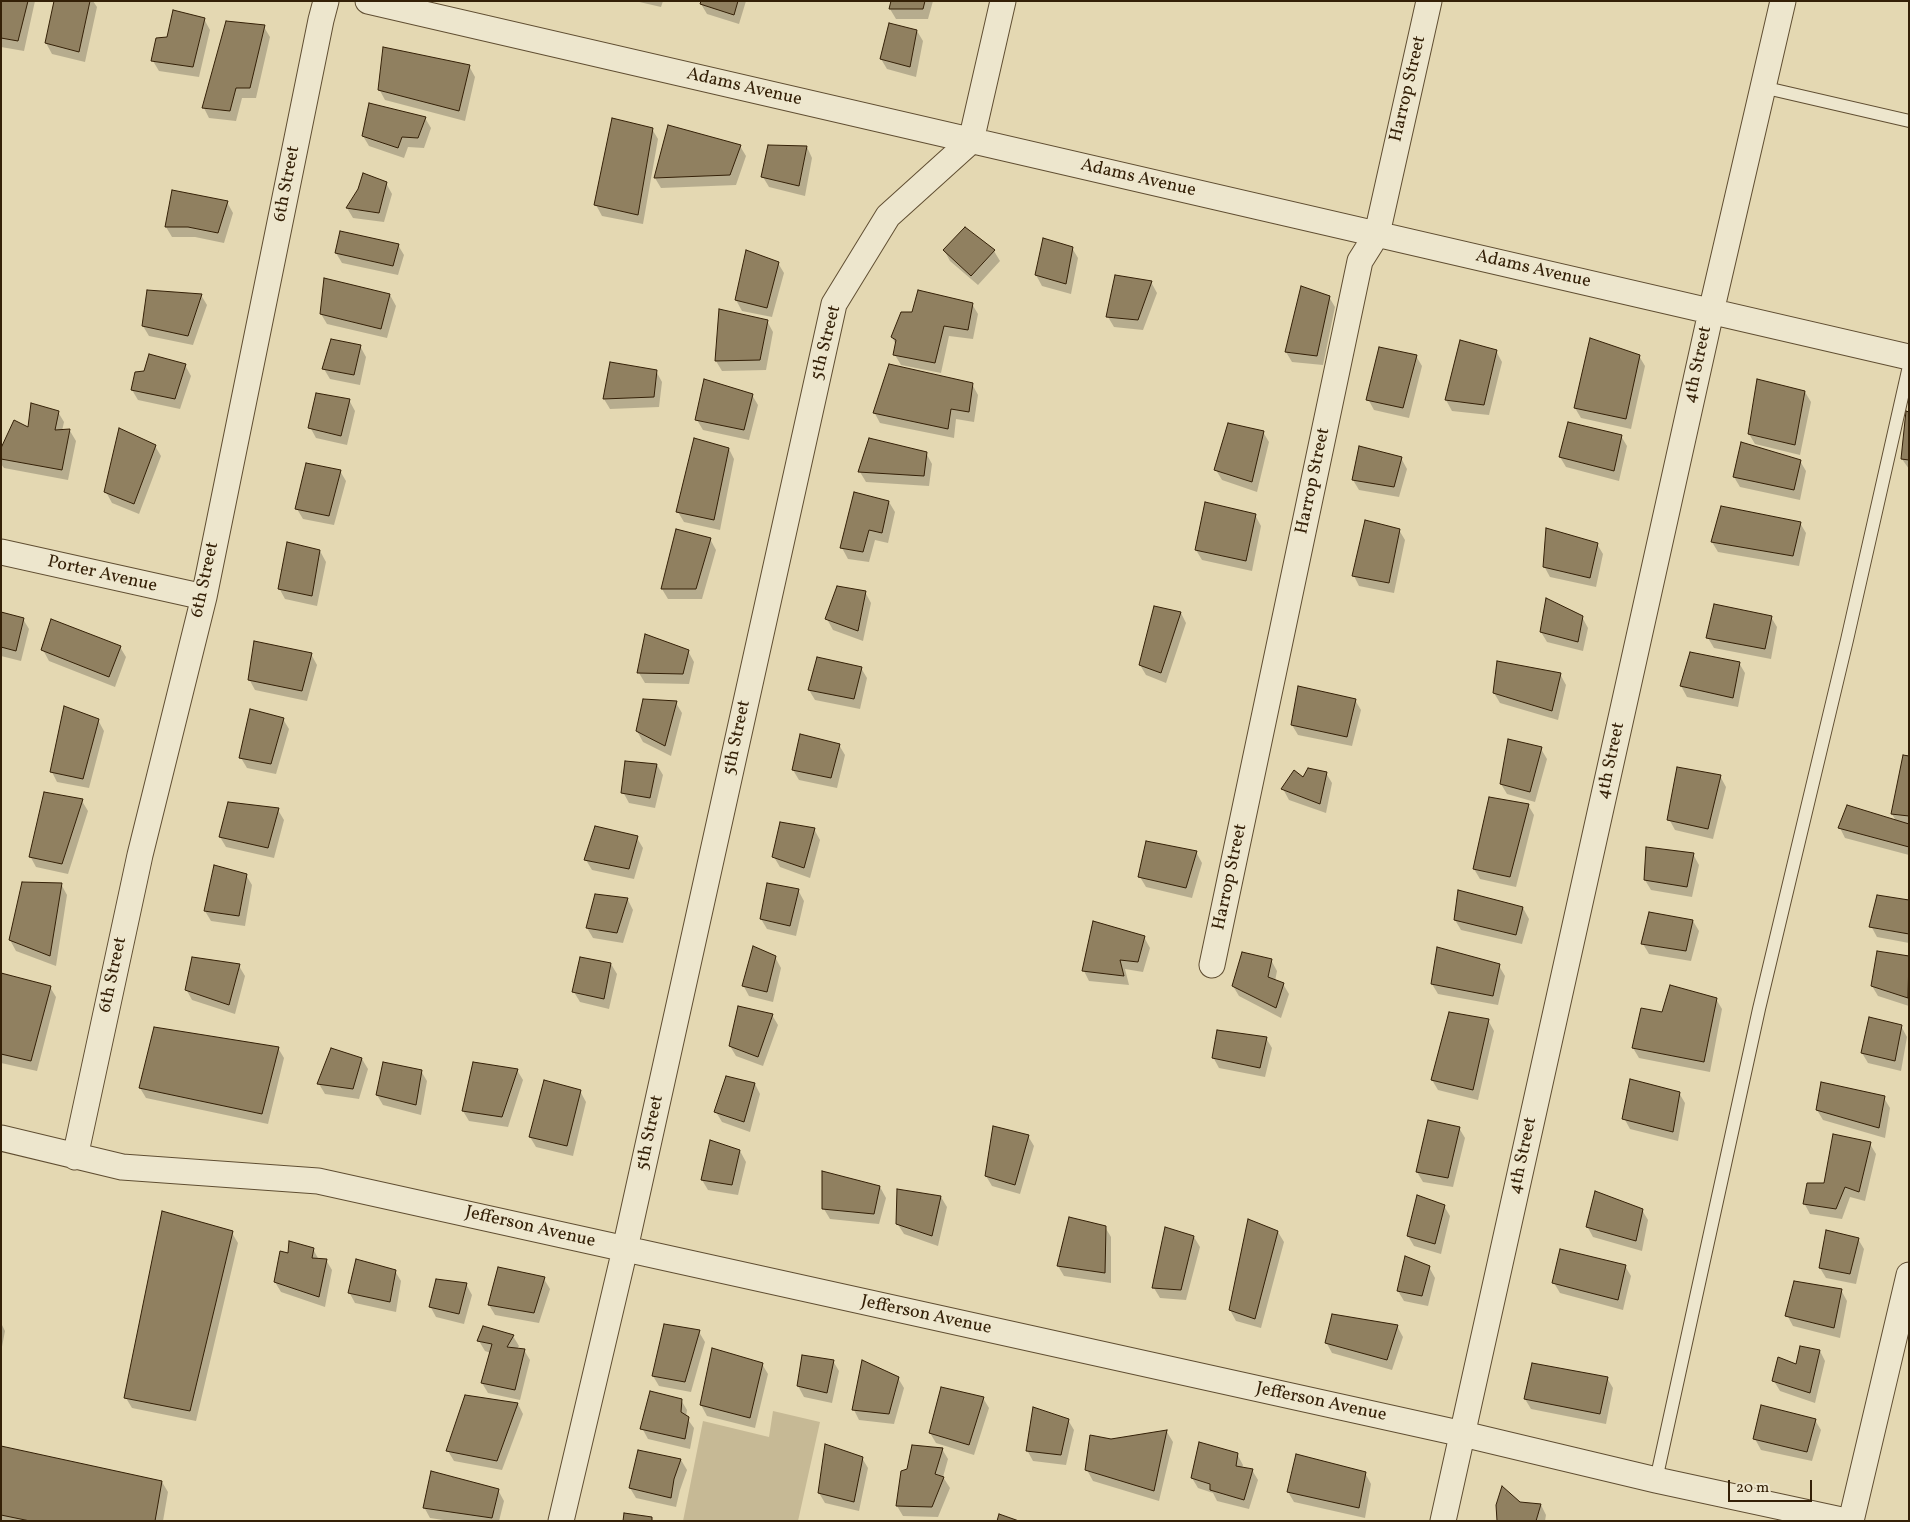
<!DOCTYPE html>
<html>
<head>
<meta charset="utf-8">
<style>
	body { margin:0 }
	#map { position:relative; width:1910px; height:1522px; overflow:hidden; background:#e4d8b2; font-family:Vollkorn,serif }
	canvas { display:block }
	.frame { position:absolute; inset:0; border:2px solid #342007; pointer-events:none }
	.scale { position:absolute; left:1728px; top:1480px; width:84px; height:22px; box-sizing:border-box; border:2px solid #342007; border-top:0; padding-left:6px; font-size:15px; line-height:18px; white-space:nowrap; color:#342007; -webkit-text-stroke:4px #ede6cd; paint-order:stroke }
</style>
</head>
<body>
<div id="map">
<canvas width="1910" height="1522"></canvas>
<div class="frame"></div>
<div class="scale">20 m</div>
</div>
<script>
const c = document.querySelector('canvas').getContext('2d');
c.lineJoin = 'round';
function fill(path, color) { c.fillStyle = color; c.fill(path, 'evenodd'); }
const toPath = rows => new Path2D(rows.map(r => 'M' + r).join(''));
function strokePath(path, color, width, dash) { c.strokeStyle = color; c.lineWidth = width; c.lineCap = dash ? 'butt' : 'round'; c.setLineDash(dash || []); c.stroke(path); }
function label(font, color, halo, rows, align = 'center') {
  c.font = font + ' Vollkorn,serif'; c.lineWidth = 4; c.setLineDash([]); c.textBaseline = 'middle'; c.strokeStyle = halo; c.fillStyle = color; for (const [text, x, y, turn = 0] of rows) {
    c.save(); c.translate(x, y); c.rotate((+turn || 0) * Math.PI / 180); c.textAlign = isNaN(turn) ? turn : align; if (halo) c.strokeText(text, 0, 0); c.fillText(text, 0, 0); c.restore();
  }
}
const green = toPath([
	[773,1411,820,1422,798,1521,683,1521,703,1421,769,1437]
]);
const shadow = toPath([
	[1,1,35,1,24,51,1,47],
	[55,1,93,1,97,7,85,62,52,54,46,43],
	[635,1,663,1,661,7],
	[702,1,746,1,739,24,707,14,701,4],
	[892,1,933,1,928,19,896,19,890,9],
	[204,19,210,30,199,77,159,71,153,61,168,38],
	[264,27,270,37,256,98,242,98,236,121,209,118,204,108],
	[917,31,923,41,916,77,887,69,881,59],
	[469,66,475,77,465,121,385,100,379,89],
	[425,118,431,128,424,148,408,147,404,158,369,146,363,136],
	[669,127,740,146,746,156,736,185,661,188,655,178],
	[652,129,658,139,643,224,602,216,596,205],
	[807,147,812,158,805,196,769,187,763,177],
	[386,183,392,194,384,222,353,218,347,208],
	[173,191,227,202,233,213,224,243,195,237,172,237,166,227],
	[398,245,404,255,398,275,342,263,336,253],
	[1072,248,1078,258,1071,294,1042,286,1036,275],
	[944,250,994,251,1000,261,978,285,950,261],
	[778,263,784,273,772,317,742,311,736,300],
	[1151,282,1157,293,1143,330,1114,327,1108,317],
	[201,295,207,305,193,345,149,336,143,326],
	[390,295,396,306,387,338,327,324,321,314],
	[1329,297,1335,307,1323,365,1292,362,1286,352],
	[972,304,978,314,973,339,949,336,941,373,901,365,895,355,896,345,892,337,912,313],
	[720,311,767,321,773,332,766,370,722,371,716,361],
	[1461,342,1496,351,1502,362,1489,415,1452,411,1446,400],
	[360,346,366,357,360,385,330,379,324,369],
	[1416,356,1422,366,1409,418,1374,410,1368,399],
	[1639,356,1645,366,1631,429,1581,418,1575,408],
	[611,363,656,371,662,382,659,407,610,409,604,399],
	[185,365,191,376,180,409,138,400,132,390],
	[972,384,978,395,974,422,956,419,954,438,880,423,874,412],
	[1805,392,1811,402,1800,455,1755,444,1749,434],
	[752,395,758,405,749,440,703,430,697,420],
	[349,400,355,411,347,445,316,438,310,427],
	[58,412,64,422,62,431,70,431,76,441,68,480,4,468,1,464,1,451,29,429],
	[1909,413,1909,469,1902,459],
	[1263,432,1269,442,1257,492,1222,480,1216,470],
	[1621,436,1627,446,1619,481,1566,467,1560,457],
	[870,439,926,453,932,464,929,486,866,482,860,472],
	[155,446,161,456,139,514,112,503,106,492],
	[729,449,734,459,720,530,684,522,678,512],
	[1401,458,1407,469,1399,497,1359,490,1353,480],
	[1800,461,1806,471,1800,500,1740,487,1734,477],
	[340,471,346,481,334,525,303,519,297,509],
	[855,494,889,502,895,512,888,543,875,540,869,562,848,559,842,548],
	[1255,515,1261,526,1252,571,1202,560,1196,550],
	[1800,523,1806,533,1799,566,1718,552,1712,542],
	[1399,530,1405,540,1394,593,1359,586,1354,576],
	[677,531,710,539,716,550,702,599,668,599,662,589],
	[1597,544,1603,554,1596,587,1550,577,1544,566],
	[320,551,326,562,317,606,285,599,279,588],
	[865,592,871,603,863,641,833,630,827,619],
	[1,613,23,619,29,629,21,661,1,656],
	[1181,613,1186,623,1166,683,1146,675,1140,665],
	[1582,617,1588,628,1583,651,1547,642,1541,632],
	[1771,617,1777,627,1771,659,1714,648,1708,638],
	[120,647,126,657,115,687,49,661,43,650],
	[688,651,694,662,689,684,645,683,639,673],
	[1691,653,1739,663,1745,673,1738,707,1687,697,1681,686],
	[311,654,317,665,307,701,255,690,249,679],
	[861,668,867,678,860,709,815,700,809,690],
	[1560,674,1566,685,1558,720,1500,703,1494,693],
	[1355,700,1361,710,1352,746,1298,735,1292,725],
	[676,703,682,713,671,756,643,742,637,731],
	[283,719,289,729,276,774,247,768,241,758],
	[98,720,104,731,89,788,57,782,52,772],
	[839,745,845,755,837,788,799,780,793,770],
	[1541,749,1547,759,1535,802,1507,794,1501,784],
	[1904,757,1909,757,1909,855,1845,838,1840,828,1896,821,1892,814],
	[657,765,663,775,655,808,629,803,623,792],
	[1326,773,1332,783,1326,813,1289,800,1283,789,1304,778],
	[1720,776,1726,787,1713,839,1675,830,1669,819],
	[82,801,88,811,68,874,36,867,30,856],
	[1528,805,1534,815,1516,887,1480,879,1474,869],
	[278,810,284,820,274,858,226,847,220,837],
	[814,829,820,840,810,878,780,867,774,857],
	[637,838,643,848,634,879,592,870,586,860],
	[1196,852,1202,863,1192,898,1146,887,1140,877],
	[1693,854,1699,865,1692,897,1651,890,1645,880],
	[246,875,252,885,245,926,211,921,205,911],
	[61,884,67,895,56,966,16,951,10,940],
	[798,890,804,901,796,936,767,929,761,919],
	[596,896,628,900,633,910,623,943,593,938,587,928],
	[1909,901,1909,943,1877,937,1871,926],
	[1523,908,1529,919,1522,944,1461,930,1455,920],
	[1693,921,1699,931,1691,961,1649,954,1643,944],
	[1144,937,1150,948,1143,972,1125,969,1129,985,1089,981,1084,971],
	[775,957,781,968,773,1002,749,996,743,985],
	[1909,957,1909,1006,1878,996,1872,986],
	[1271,960,1277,971,1275,981,1283,984,1289,994,1281,1018,1239,996,1233,986],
	[611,964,617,974,609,1009,580,1002,574,992],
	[239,966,245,976,235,1014,192,1000,186,989],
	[1499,966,1505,976,1498,1005,1438,994,1432,984],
	[1,975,50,987,56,997,37,1071,1,1063],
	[1716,999,1722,1009,1710,1072,1639,1058,1633,1048,1663,1014],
	[772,1015,778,1025,763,1066,736,1056,730,1046],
	[1488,1020,1494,1031,1478,1100,1438,1090,1432,1080],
	[1901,1026,1907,1037,1901,1071,1868,1063,1862,1053],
	[1266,1038,1272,1048,1265,1077,1219,1068,1213,1057],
	[278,1048,284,1058,268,1124,146,1098,140,1088],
	[362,1059,368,1069,359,1099,325,1094,319,1084],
	[517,1070,523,1080,508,1127,469,1121,463,1111],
	[421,1071,427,1081,421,1115,383,1105,377,1095],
	[755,1084,760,1094,750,1132,722,1122,716,1112],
	[580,1091,586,1102,573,1156,536,1147,530,1137],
	[1679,1093,1685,1103,1678,1141,1630,1129,1624,1118],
	[1884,1098,1890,1108,1885,1138,1823,1120,1817,1110],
	[1459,1128,1465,1138,1453,1187,1423,1182,1417,1172],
	[1028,1136,1034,1146,1020,1194,992,1186,986,1176],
	[1870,1144,1876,1154,1865,1201,1850,1197,1842,1219,1810,1214,1804,1203],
	[740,1151,746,1162,738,1195,708,1190,702,1180],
	[880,1187,886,1198,879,1224,830,1219,824,1209],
	[941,1197,947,1207,938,1246,904,1234,897,1223],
	[1444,1206,1450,1216,1441,1254,1414,1246,1408,1236],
	[1642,1210,1648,1220,1642,1251,1593,1237,1587,1226],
	[1105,1227,1111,1237,1111,1283,1064,1276,1058,1266],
	[1166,1229,1194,1237,1200,1247,1186,1300,1160,1298,1154,1288],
	[1278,1232,1284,1242,1261,1328,1236,1321,1230,1310],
	[232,1233,238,1243,196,1421,132,1408,126,1398],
	[1858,1239,1864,1249,1856,1284,1826,1278,1820,1268],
	[313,1249,319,1260,326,1260,332,1270,325,1307,281,1292,275,1282],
	[1625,1266,1631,1276,1623,1310,1560,1293,1554,1283],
	[1429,1267,1435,1278,1428,1306,1404,1301,1398,1291],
	[395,1271,401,1281,396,1312,355,1303,349,1292],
	[544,1279,550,1289,539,1323,495,1315,489,1305],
	[466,1284,472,1295,464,1324,436,1317,430,1306],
	[1841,1290,1847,1301,1840,1338,1793,1326,1787,1315],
	[1,1323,5,1331,1,1352],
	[1397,1326,1403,1337,1392,1370,1332,1353,1326,1342],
	[699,1332,705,1342,691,1392,659,1386,653,1376],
	[513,1336,519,1346,517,1349,524,1350,530,1360,520,1400,488,1393,482,1383,491,1353,485,1351,479,1341],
	[1820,1351,1825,1361,1815,1403,1780,1391,1774,1381],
	[803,1356,833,1361,839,1371,832,1403,804,1397,798,1386],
	[762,1364,768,1374,755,1428,707,1416,701,1405],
	[898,1378,904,1388,894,1424,859,1420,854,1410],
	[1607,1378,1613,1388,1606,1424,1531,1409,1525,1399],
	[983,1398,989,1408,974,1455,936,1443,930,1433],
	[681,1400,687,1410,686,1417,694,1428,690,1449,648,1439,642,1428],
	[518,1404,523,1414,502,1470,454,1461,448,1451],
	[1068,1420,1074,1430,1066,1465,1033,1461,1027,1450],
	[1815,1420,1821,1430,1812,1461,1761,1450,1755,1439],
	[1167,1432,1173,1442,1159,1501,1093,1481,1087,1470,1111,1440],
	[1,1448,162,1482,168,1492,163,1521,1,1521],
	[942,1449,948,1459,943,1477,950,1488,938,1517,903,1516,897,1506,908,1470],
	[639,1452,681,1460,687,1470,680,1490,676,1507,636,1498,630,1488],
	[1237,1454,1243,1465,1242,1468,1252,1470,1258,1480,1249,1509,1217,1501,1213,1493,1198,1488,1192,1478],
	[862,1458,868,1468,859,1511,825,1503,819,1493],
	[1365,1473,1371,1484,1365,1518,1294,1502,1288,1492],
	[498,1490,504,1501,499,1521,450,1521,430,1518,424,1507],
	[1541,1505,1546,1515,1545,1521,1498,1521]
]);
const building = toPath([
	[1,1,28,1,18,41,1,38,1,1],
	[54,1,90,1,79,52,45,43,54,1],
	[701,1,738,1,734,15,700,4,701,1],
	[891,1,925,1,923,9,889,9,891,1],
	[173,10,205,18,193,67,151,61,156,38,167,37,173,10],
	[226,21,265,25,250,88,236,88,230,111,202,108,226,21],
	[889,23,917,30,910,67,880,59,889,23],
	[383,47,470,65,459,111,378,90,383,47],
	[369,103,426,117,418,138,402,137,398,148,362,136,369,103],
	[612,118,653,128,638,215,594,205,612,118],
	[668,125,741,145,730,175,654,178,668,125],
	[768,145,807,146,799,186,761,177,768,145],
	[363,173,387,182,379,213,346,208,358,189,363,173],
	[172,190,228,201,218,233,188,227,165,227,172,190],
	[965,227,995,250,971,276,943,250,965,227],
	[340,231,399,244,393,266,335,253,340,231],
	[1043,238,1073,247,1066,284,1035,275,1043,238],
	[746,250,779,262,767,308,735,300,746,250],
	[1115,275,1152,281,1138,320,1106,317,1115,275],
	[324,278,390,294,381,329,320,314,324,278],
	[1301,286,1330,296,1317,356,1285,352,1301,286],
	[147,290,202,294,188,336,142,326,147,290],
	[918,290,973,303,968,330,944,326,935,363,893,355,896,340,891,337,901,312,912,312,918,290],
	[719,309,768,320,760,360,715,361,719,309],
	[1590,338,1640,355,1626,419,1574,408,1590,338],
	[331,339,361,345,354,375,322,369,331,339],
	[1460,340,1497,350,1484,405,1445,400,1460,340],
	[1379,347,1417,355,1403,408,1366,400,1379,347],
	[149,354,186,364,175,399,131,390,135,372,144,371,149,354],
	[610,362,657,370,654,397,603,399,610,362],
	[889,364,973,383,969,412,951,409,948,429,873,413,889,364],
	[704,379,753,394,744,430,695,420,704,379],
	[1757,379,1805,391,1795,445,1748,434,1757,379],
	[316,393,350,399,341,436,308,428,316,393],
	[31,403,59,411,55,430,70,429,62,470,1,459,1,448,14,420,28,427,31,403],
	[1906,411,1909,412,1909,460,1901,459,1906,411],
	[1568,422,1622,435,1614,471,1559,457,1568,422],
	[1228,423,1264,431,1252,482,1214,470,1228,423],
	[119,428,156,445,134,504,104,492,119,428],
	[694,438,729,448,714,520,676,512,694,438],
	[869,438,927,452,924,476,858,472,869,438],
	[1741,442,1801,460,1794,490,1733,477,1741,442],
	[1359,446,1402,457,1394,487,1352,480,1359,446],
	[306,463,341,470,329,516,295,509,306,463],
	[854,492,889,501,882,533,869,530,863,552,840,548,854,492],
	[1205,502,1256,514,1246,561,1195,550,1205,502],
	[1721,506,1801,522,1793,556,1711,542,1721,506],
	[1365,520,1400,529,1389,583,1352,576,1365,520],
	[1546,528,1598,543,1590,578,1543,567,1546,528],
	[676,529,711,538,696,589,661,589,676,529],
	[287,542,320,550,312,596,278,589,287,542],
	[837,586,866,591,858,631,825,619,837,586],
	[1546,598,1583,616,1578,642,1540,632,1546,598],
	[1714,604,1772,616,1765,649,1706,638,1714,604],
	[1154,606,1181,612,1161,673,1139,665,1154,606],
	[1,612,24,618,16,651,1,647,1,612],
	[51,619,121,646,109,677,41,650,51,619],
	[645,634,689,650,683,674,637,673,645,634],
	[254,641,312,653,302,691,248,680,254,641],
	[1690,652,1740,662,1733,698,1680,686,1690,652],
	[817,657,862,667,854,699,808,690,817,657],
	[1497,661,1561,673,1552,711,1493,693,1497,661],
	[1298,686,1356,699,1347,737,1291,725,1298,686],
	[643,699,677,701,665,746,636,731,643,699],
	[64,706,99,719,83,779,50,772,64,706],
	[250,709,284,718,271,764,239,758,250,709],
	[800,734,840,744,831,778,792,770,800,734],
	[1508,739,1542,747,1530,792,1500,784,1508,739],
	[1903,755,1909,756,1909,816,1891,814,1903,755],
	[625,761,657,764,650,798,621,793,625,761],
	[1677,767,1721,775,1708,829,1667,820,1677,767],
	[1308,768,1327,772,1320,804,1281,789,1294,770,1303,777,1308,768],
	[44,792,83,799,62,864,29,857,44,792],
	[1489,797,1529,804,1510,877,1473,869,1489,797],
	[228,802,279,808,268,848,219,837,228,802],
	[1847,805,1909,824,1909,847,1838,828,1847,805],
	[780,822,815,828,804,868,772,857,780,822],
	[595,826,638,836,629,869,584,860,595,826],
	[1146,841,1197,851,1186,888,1138,877,1146,841],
	[1646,847,1694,853,1687,887,1644,880,1646,847],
	[214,865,247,874,239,916,204,911,214,865],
	[22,882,62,883,50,956,9,940,22,882],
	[767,883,799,889,790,926,760,919,767,883],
	[1458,890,1523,907,1516,935,1454,920,1458,890],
	[595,894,628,898,617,933,586,928,595,894],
	[1877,895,1909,900,1909,934,1869,927,1877,895],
	[1649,912,1693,920,1686,951,1641,944,1649,912],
	[1093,921,1145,936,1138,962,1120,960,1124,976,1082,971,1093,921],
	[753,946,776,956,767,992,742,986,753,946],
	[1437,947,1500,964,1493,996,1431,984,1437,947],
	[1877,951,1909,956,1908,998,1871,986,1877,951],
	[1242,952,1272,959,1268,977,1284,983,1276,1008,1232,986,1242,952],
	[192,957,240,964,229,1005,185,990,192,957],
	[580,957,611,963,604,999,572,992,580,957],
	[1,973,51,986,31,1061,1,1054,1,973],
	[1670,985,1717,998,1704,1062,1632,1048,1641,1008,1662,1012,1670,985],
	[738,1006,773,1014,758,1057,729,1046,738,1006],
	[1449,1012,1489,1019,1473,1090,1431,1080,1449,1012],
	[1869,1017,1902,1025,1895,1061,1861,1053,1869,1017],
	[154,1027,279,1047,262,1114,139,1088,154,1027],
	[1217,1030,1267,1037,1260,1068,1212,1058,1217,1030],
	[331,1048,362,1058,353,1089,317,1084,331,1048],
	[383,1062,422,1070,416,1105,376,1095,383,1062],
	[473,1062,518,1069,502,1117,462,1111,473,1062],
	[726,1076,755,1083,744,1122,714,1112,726,1076],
	[1630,1079,1680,1092,1673,1132,1622,1119,1630,1079],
	[544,1080,581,1090,567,1146,529,1137,544,1080],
	[1821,1082,1885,1096,1879,1128,1816,1110,1821,1082],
	[1428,1120,1460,1127,1448,1178,1416,1172,1428,1120],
	[993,1126,1029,1135,1015,1185,985,1176,993,1126],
	[1833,1134,1871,1142,1859,1192,1845,1187,1836,1209,1803,1204,1807,1183,1824,1183,1833,1134],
	[710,1140,740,1150,732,1185,701,1180,710,1140],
	[822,1171,880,1186,874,1214,822,1209,822,1171],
	[897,1189,941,1196,932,1236,896,1224,897,1189],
	[1595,1191,1643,1209,1636,1241,1586,1227,1595,1191],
	[1417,1195,1445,1205,1435,1244,1407,1236,1417,1195],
	[162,1211,233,1231,190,1411,124,1398,162,1211],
	[1069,1217,1106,1226,1105,1273,1057,1266,1069,1217],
	[1248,1219,1278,1231,1255,1319,1229,1310,1248,1219],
	[1165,1227,1194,1236,1181,1290,1152,1288,1165,1227],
	[1826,1230,1859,1238,1850,1274,1819,1268,1826,1230],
	[289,1241,314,1248,312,1258,327,1259,319,1297,274,1282,280,1251,288,1253,289,1241],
	[1560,1249,1626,1265,1618,1300,1552,1283,1560,1249],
	[1405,1256,1430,1266,1422,1296,1397,1291,1405,1256],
	[356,1259,396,1270,390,1302,348,1293,356,1259],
	[498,1267,545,1277,534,1313,488,1305,498,1267],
	[436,1279,467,1283,459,1314,429,1307,436,1279],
	[1794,1281,1842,1289,1834,1328,1785,1316,1794,1281],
	[1332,1314,1398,1325,1387,1360,1325,1343,1332,1314],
	[664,1324,700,1330,685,1382,652,1376,664,1324],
	[483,1326,514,1335,507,1347,525,1349,515,1390,481,1383,492,1344,477,1341,483,1326],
	[1800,1346,1820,1350,1810,1393,1772,1381,1778,1357,1796,1364,1800,1346],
	[712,1348,763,1363,750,1418,700,1405,712,1348],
	[802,1355,834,1360,827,1393,797,1386,802,1355],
	[862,1360,899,1377,889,1414,852,1410,862,1360],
	[1532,1363,1608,1377,1600,1414,1524,1399,1532,1363],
	[941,1387,984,1397,969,1445,929,1433,941,1387],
	[650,1391,682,1399,681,1412,689,1417,685,1439,640,1429,650,1391],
	[465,1395,518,1403,497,1461,446,1451,465,1395],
	[1761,1405,1816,1419,1807,1452,1753,1439,1761,1405],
	[1033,1407,1069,1419,1061,1455,1026,1451,1033,1407],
	[1167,1430,1154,1491,1085,1470,1090,1435,1111,1439,1167,1430],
	[1199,1442,1238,1453,1236,1466,1253,1469,1244,1500,1210,1490,1210,1484,1191,1478,1199,1442],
	[825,1444,863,1457,854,1502,818,1493,825,1444],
	[912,1445,943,1448,935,1474,944,1477,932,1507,896,1506,901,1471,907,1469,912,1445],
	[1,1446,162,1481,155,1521,30,1521,1,1515,1,1446],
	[638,1450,681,1459,674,1479,671,1498,629,1488,638,1450],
	[1296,1454,1366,1472,1359,1508,1287,1492,1296,1454],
	[431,1471,499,1489,492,1518,423,1508,431,1471],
	[1502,1486,1520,1502,1541,1504,1536,1521,1497,1521,1496,1505,1502,1486],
	[624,1513,652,1517,652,1521,623,1521,624,1513],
	[999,1514,1019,1521,997,1521,999,1514]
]);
const lane = toPath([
	[1762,87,1909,121],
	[1656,1480,1759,1009,1847,640,1909,366]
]);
const street = toPath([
	[368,1,1909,357],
	[1,552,204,597],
	[1212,965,1360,261,1377,234,1429,1],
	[1,1138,122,1167,318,1181,1463,1434,1656,1480,1846,1521],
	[75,1157,140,855,204,597,321,20,326,1],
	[561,1521,625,1249,834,304,888,216,971,141,1003,1],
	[1443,1521,1711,312,1783,1],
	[1851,1521,1909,1275]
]);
const streetNames = [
	["Adams Avenue",744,88,13],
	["Harrop Street",1409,89,-77],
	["Adams Avenue",1138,179,13],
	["6th Street",288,184,-79],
	["Adams Avenue",1533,270,13],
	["5th Street",827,343,-76],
	["4th Street",1699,365,-78],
	["Harrop Street",1314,481,-78],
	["Porter Avenue",102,575,13],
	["6th Street",206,580,-78],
	["5th Street",738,738,-78],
	["4th Street",1612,761,-78],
	["Harrop Street",1231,877,-78],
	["6th Street",114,975,-78],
	["5th Street",651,1133,-78],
	["4th Street",1524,1156,-78],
	["Jefferson Avenue",530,1228,13],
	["Jefferson Avenue",926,1316,12],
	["Jefferson Avenue",1321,1403,12]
];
fill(green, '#c6b995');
fill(shadow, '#0003');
fill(building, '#908060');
strokePath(building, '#342007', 1);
strokePath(lane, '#604e32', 14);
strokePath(street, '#604e32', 27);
strokePath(lane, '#ede6cd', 12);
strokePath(street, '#ede6cd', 25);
label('18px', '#342007', '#ede6cd', streetNames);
</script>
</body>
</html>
